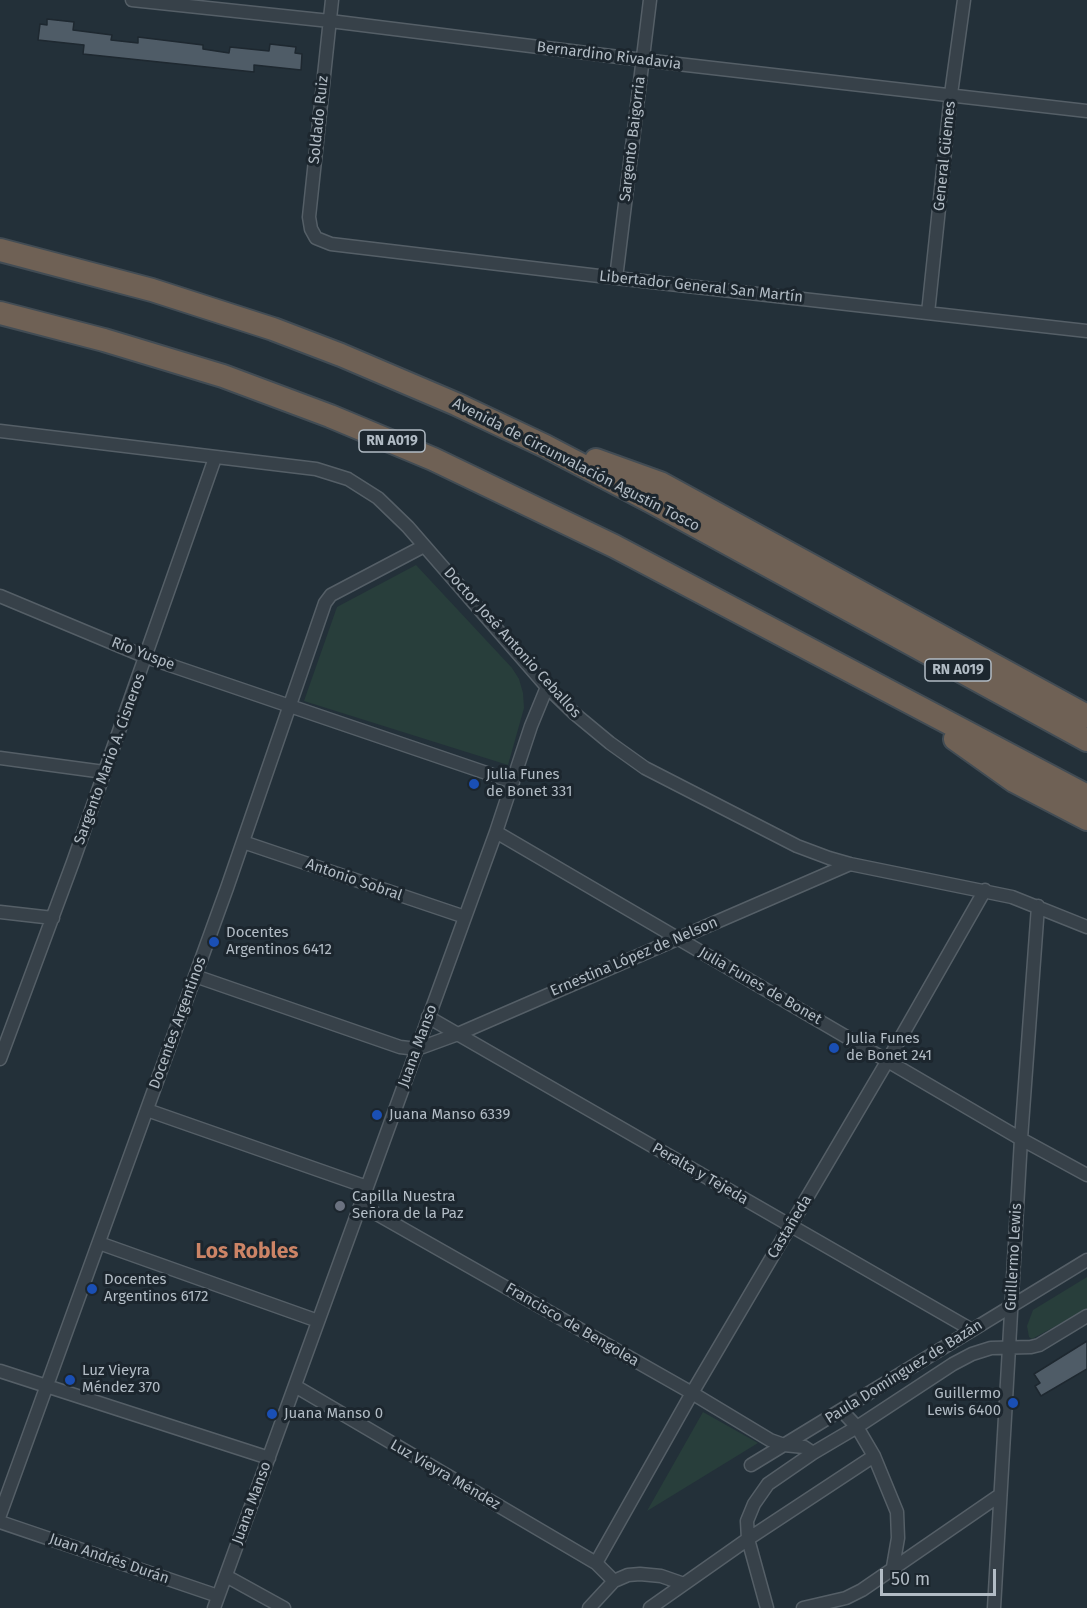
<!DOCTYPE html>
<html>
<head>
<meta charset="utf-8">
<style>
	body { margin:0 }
	#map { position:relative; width:1087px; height:1608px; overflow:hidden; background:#233039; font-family:"Fira Sans",sans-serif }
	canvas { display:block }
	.scale { position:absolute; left:880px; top:1569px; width:116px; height:27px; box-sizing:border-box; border:3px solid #b2bcc5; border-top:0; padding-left:8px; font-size:18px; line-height:21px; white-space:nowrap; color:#b2bcc5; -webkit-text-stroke:4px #1c262e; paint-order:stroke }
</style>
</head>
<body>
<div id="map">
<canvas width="1087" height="1608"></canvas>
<div class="scale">50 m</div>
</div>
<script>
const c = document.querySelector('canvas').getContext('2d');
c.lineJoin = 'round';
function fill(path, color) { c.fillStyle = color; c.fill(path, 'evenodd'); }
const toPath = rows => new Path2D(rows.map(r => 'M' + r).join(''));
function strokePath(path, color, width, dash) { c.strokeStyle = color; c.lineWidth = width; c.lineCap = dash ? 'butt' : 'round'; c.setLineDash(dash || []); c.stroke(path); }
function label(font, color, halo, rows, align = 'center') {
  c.font = font + ' "Fira Sans",sans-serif'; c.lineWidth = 6; c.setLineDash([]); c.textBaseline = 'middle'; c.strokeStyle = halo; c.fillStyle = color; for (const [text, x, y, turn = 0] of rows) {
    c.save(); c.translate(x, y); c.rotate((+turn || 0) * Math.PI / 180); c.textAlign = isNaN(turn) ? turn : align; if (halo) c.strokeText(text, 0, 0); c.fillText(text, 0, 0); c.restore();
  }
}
const green = toPath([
	[416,565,512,668,519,679,523,693,524,708,508,765,304,701,337,607],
	[1087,1277,1087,1309,1032,1339,1029,1337,1027,1326,1033,1310],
	[703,1412,758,1443,647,1511]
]);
const building = toPath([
	[47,19,74,22,73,30,112,35,111,40,138,43,138,37,203,45,203,49,229,53,230,47,269,51,270,44,296,47,295,53,302,54,301,70,254,65,254,72,83,54,84,45,38,40,40,24,47,25,47,19],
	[1087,1341,1087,1369,1041,1396,1035,1386,1040,1383,1034,1374,1087,1341]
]);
const street = toPath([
	[132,0,330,21,643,60,1087,111],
	[332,0,309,217,311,229,316,238,331,244,616,278,1087,331],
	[616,278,650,0],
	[928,313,951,94,964,0],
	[0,431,316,469,348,479,378,498,408,527,547,687,575,714,610,743,645,768,797,846,829,858,850,864,1012,897,1087,927],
	[0,596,146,657,513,782],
	[0,758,104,772],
	[496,832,1021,1139,1087,1175],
	[243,842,465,917],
	[0,912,53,918],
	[195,976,400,1047,417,1049,458,1034,850,864],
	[428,1017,972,1330],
	[0,1059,73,862,215,458],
	[147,1110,367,1187],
	[361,1205,692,1393,770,1440,784,1445,804,1447,813,1453],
	[99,1243,318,1321],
	[0,1371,269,1458],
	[295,1386,596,1563,614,1581,628,1575,640,1574,661,1576,684,1584],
	[842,1411,857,1427,874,1456,897,1512,898,1538,893,1567],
	[751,1465,1087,1260],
	[0,1515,227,888,325,603,331,595,424,546],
	[0,1522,218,1596],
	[596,1563,692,1393,888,1060,985,890],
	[226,1576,284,1608],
	[214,1608,496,832,531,726,547,687],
	[589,1608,614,1581],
	[650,1608,748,1539,874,1456],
	[767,1608,748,1539,747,1521,754,1504,768,1484,813,1453,857,1427,953,1364,972,1354,991,1348,1031,1347,1039,1345,1087,1316],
	[803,1608,846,1598,862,1590,1000,1495],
	[994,1608,1021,1139,1038,906]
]);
const highway = toPath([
	[0,250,152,290,273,329,341,355,456,404,545,446,652,502,1087,740],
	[0,313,104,340,223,376,330,416,433,459,614,546,1087,796],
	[596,460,660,483,1087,716],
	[955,739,1014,781,1087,819]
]);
const markers = [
	[474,784,6,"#1a4fb4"],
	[214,942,6,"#1a4fb4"],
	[834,1048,6,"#1a4fb4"],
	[377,1115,6,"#1a4fb4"],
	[340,1206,6,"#6b7280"],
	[92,1289,6,"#1a4fb4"],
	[70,1380,6,"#1a4fb4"],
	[1013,1403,6,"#1a4fb4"],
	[272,1414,6,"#1a4fb4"]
];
const shields = [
	[392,441,66],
	[958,670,66]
];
const shieldNames = [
	["RN A019",392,441],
	["RN A019",958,670]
];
const streetNames = [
	["Bernardino Rivadavia",609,56,7],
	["Soldado Ruiz",319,120,-84],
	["Sargento Baigorria",633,139,-83],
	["General Güemes",945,156,-84],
	["Libertador General San Martín",701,287,6],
	["Avenida de Circunvalación Agustín Tosco",576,465,27],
	["Doctor José Antonio Ceballos",512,643,48],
	["Río Yuspe",143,654,21],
	["Sargento Mario A. Cisneros",110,759,-70],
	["Antonio Sobral",354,880,19],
	["Ernestina López de Nelson",634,957,-23],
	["Julia Funes de Bonet",760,986,30],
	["Docentes Argentinos",178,1023,-70],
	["Juana Manso",418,1046,-70],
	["Peralta y Tejeda",700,1174,30],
	["Castañeda",790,1227,-59],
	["Guillermo Lewis",1014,1257,-87],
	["Francisco de Bengolea",572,1325,30],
	["Paula Domínguez de Bazán",904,1372,-32],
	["Luz Vieyra Méndez",445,1475,30],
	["Juana Manso",252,1503,-70],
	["Juan Andrés Durán",109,1559,19]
];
const poiNames = [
	["Julia Funes",486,775],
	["de Bonet 331",486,792],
	["Docentes",226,933],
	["Argentinos 6412",226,950],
	["Julia Funes",846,1039],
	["de Bonet 241",846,1056],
	["Juana Manso 6339",389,1115],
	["Capilla Nuestra",352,1197],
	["Señora de la Paz",352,1214],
	["Docentes",104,1280],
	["Argentinos 6172",104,1297],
	["Luz Vieyra",82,1371],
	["Méndez 370",82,1388],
	["Guillermo",1001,1394,"right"],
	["Lewis 6400",1001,1411,"right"],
	["Juana Manso 0",284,1414]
];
const districtNames = [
	["Los Robles",247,1252]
];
fill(green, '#283e3b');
fill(building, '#4f5c67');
strokePath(building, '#1e2830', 1.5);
strokePath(street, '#555f67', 15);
strokePath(highway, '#424c54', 26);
strokePath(street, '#374149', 12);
strokePath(highway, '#6f6155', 22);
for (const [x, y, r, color] of markers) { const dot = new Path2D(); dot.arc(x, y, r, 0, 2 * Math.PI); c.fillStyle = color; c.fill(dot); strokePath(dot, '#1c262e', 2); }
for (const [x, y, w] of shields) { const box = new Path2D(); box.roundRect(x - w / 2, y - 11, w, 22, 4.5); c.fillStyle = '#1c262e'; c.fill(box); strokePath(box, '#b2bcc5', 1.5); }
label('bold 14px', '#b2bcc5', null, shieldNames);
label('15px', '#b2bcc5', '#1c262e', streetNames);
label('15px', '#b2bcc5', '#1c262e', poiNames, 'left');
label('bold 21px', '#cc8466', '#1c262e', districtNames);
</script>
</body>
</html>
